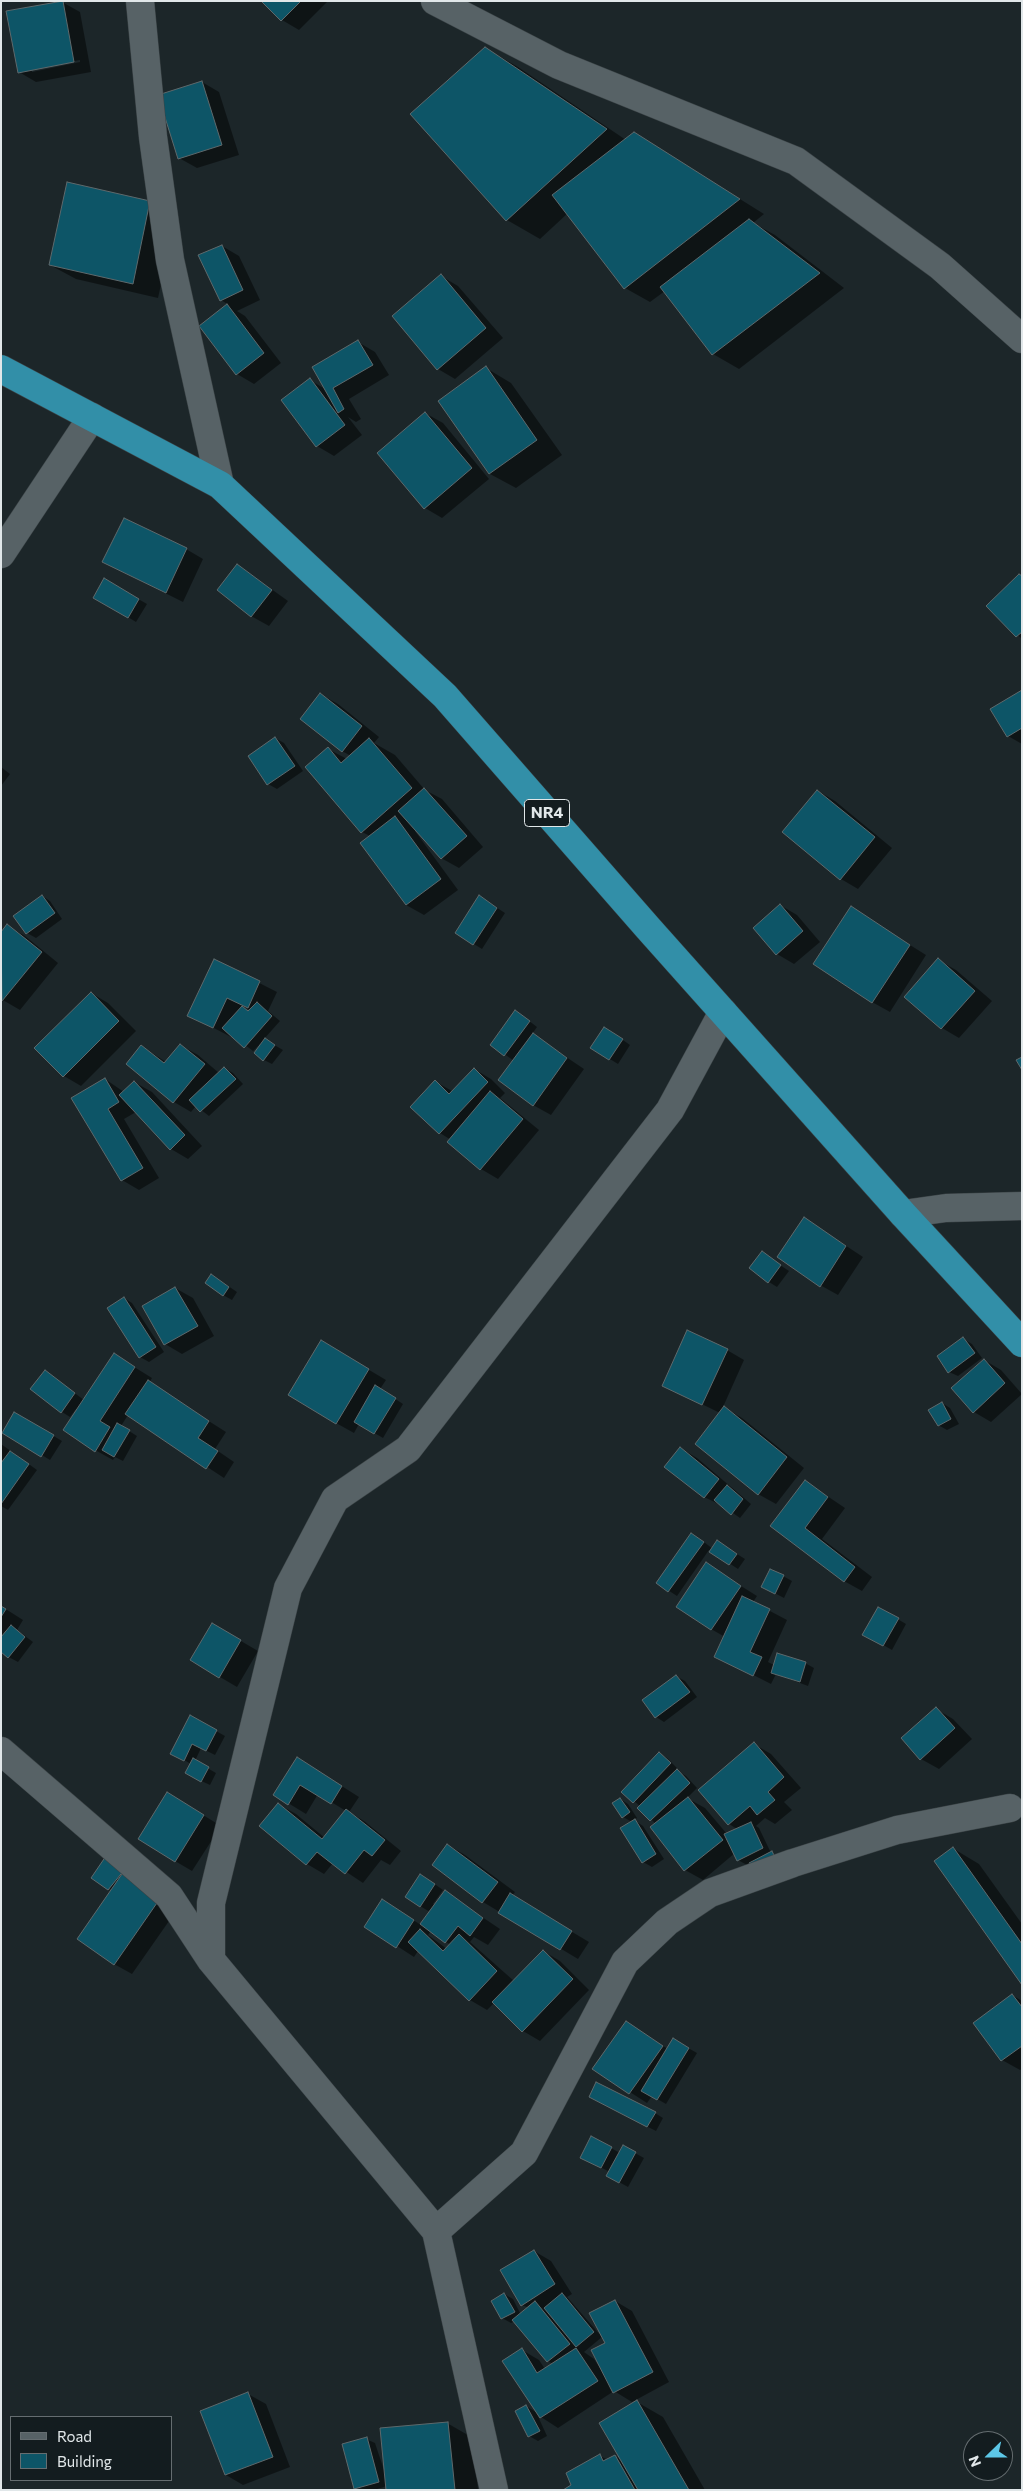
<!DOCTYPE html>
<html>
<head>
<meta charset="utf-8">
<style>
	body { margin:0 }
	#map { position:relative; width:1023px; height:2491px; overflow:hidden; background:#1c2629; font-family:Commissioner,sans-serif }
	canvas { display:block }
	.frame { position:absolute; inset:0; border:2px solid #e1e7e9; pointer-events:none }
	.legend { position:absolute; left:10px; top:2416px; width:162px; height:65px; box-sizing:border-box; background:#131c1f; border:1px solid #656d70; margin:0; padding:6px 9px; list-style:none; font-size:15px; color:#e1e7e9 }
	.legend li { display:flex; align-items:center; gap:10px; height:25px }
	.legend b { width:25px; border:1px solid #656d70 }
	.north { position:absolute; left:963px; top:2431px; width:50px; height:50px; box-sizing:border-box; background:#131c1f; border:1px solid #656d70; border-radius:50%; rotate:248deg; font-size:14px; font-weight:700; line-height:20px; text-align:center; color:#e1e7e9 }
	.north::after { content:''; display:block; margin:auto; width:18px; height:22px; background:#5cc7e7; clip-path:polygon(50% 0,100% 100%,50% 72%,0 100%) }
</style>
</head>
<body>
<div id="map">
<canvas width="1023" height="2491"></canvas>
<div class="frame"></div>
<ul class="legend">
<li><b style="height:6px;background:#576266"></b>Road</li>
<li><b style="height:14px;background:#0d5567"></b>Building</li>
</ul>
<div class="north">N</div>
</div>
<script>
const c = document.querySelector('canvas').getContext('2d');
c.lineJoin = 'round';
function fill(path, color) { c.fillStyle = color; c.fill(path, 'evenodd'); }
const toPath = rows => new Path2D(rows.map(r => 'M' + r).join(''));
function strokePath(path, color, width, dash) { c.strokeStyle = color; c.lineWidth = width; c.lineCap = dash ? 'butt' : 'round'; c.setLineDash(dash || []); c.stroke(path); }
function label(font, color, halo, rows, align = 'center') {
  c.font = font + ' Commissioner,sans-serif'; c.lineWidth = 4; c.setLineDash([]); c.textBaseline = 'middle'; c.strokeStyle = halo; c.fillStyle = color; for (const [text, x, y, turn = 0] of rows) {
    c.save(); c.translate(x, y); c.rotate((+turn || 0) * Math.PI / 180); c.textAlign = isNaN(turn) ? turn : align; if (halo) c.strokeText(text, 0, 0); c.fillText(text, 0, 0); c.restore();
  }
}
const shadow = toPath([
	[263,1,328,1,299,30,282,20],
	[62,2,80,12,91,72,36,82,19,72],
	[80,60,80,62,32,72,32,69],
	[485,48,518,67,626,140,634,133,764,214,753,223,775,235,844,288,739,369,713,354,665,291,650,302,625,288,568,213,540,239,507,220],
	[202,82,219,92,239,155,197,168,179,158],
	[150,202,176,217,158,298,76,279,50,265],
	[222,246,239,256,260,300,237,311,245,316,281,363,254,384,237,374,201,327,229,305,221,300],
	[441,276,458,286,503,338,455,379,438,369],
	[358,342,375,352,389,375,349,399,361,419,356,422,348,417,362,435,334,456,317,446,310,380,325,389],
	[486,368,511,383,562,455,516,488,490,474,439,401],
	[425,413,443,423,489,479,442,518,425,508],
	[186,549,203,559,183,602,121,571],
	[238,565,288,601,269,626,251,616],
	[1022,577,1022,639,987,606],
	[105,580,147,604,136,622,95,597],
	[1022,691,1022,744,1008,736,992,710],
	[320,694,338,704,379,737,374,743,395,755,425,790,442,799,483,847,459,868,441,858,416,830,415,831,458,890,424,915,406,905,370,836,362,832,307,767,328,749,347,759,351,756,342,751],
	[275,738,284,743,303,771,277,789,268,784,249,756],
	[1,767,10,774,1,786],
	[818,791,835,801,892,848,858,889,841,879],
	[42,896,50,901,62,919,36,938,27,933],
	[488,902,505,913,482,949,456,933],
	[780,905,797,915,820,942,794,964,777,954],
	[851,908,926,955,890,1012,872,1002],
	[7,926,25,936,58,963,20,1010,1,999,1,934],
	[214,960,277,992,268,1011,280,1021,264,1039,283,1050,272,1064,264,1060,260,1044,253,1051,232,1035,231,1037,189,1015],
	[242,1006,251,1010,249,1012,241,1007],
	[938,960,956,970,992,1001,959,1038,942,1028,905,997],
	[91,993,108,1003,136,1031,81,1086,64,1076],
	[524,1017,537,1027,532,1034,584,1069,551,1115,533,1105,514,1061,492,1045],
	[613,1033,630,1045,618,1064,592,1048],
	[180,1045,198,1055,219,1073,224,1068,233,1073,243,1084,209,1116,196,1106,191,1112,174,1102,127,1064,141,1046,166,1062],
	[474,1069,491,1079,505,1093,500,1098,539,1130,498,1179,481,1169,451,1140,440,1133,436,1082,452,1091],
	[105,1079,124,1092,134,1082,152,1092,202,1146,188,1159,171,1149,136,1112,124,1119,159,1178,139,1190,122,1180,73,1098],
	[804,1218,863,1257,838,1295,820,1285],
	[762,1253,789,1271,777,1287,769,1282],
	[212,1275,237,1292,232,1300,223,1295],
	[175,1288,193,1298,214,1336,182,1354,165,1344],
	[124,1298,132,1303,164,1352,149,1362,140,1357],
	[963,1339,972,1344,982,1358,958,1376,949,1372],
	[727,1350,744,1360,723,1407,742,1418,804,1468,776,1504,758,1494,720,1413,663,1385],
	[339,1352,386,1380,380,1389,403,1404,383,1438,359,1424,354,1433,336,1423],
	[984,1360,1001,1370,1022,1394,991,1422,974,1412],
	[131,1365,152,1378,149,1383,226,1432,215,1449,234,1462,224,1478,128,1415,121,1426,137,1436,123,1461,115,1457,113,1460,95,1450,78,1410,76,1409,70,1417,62,1412,53,1377,84,1400],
	[942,1403,950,1408,959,1424,947,1430,938,1425],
	[15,1413,62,1441,50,1460,4,1432],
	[1,1444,37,1470,8,1510,1,1506],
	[680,1448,697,1458,751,1504,740,1518,723,1506,704,1497],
	[805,1481,845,1508,822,1539,872,1577,862,1591,844,1581,772,1526],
	[700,1539,713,1549,726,1547,745,1559,738,1569,709,1550,677,1596,657,1583],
	[706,1564,757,1596,753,1602,787,1620,768,1662,774,1665,805,1663,814,1668,808,1686,776,1674,771,1684,716,1656,725,1637,711,1629],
	[783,1576,792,1581,784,1598,763,1587],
	[1,1606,23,1620,17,1630,33,1642,18,1662,1,1653],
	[879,1608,906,1624,892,1650,864,1634],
	[212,1624,258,1651,237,1687,191,1660],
	[676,1676,685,1681,697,1697,664,1722,656,1717],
	[936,1709,953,1719,972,1739,939,1769,921,1759],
	[191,1717,225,1736,215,1755,201,1748,195,1761,216,1773,210,1785,195,1778,191,1764,172,1753],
	[754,1744,771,1754,801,1788,784,1802,792,1810,775,1824,765,1818,756,1826,759,1828,771,1853,780,1858,747,1865,738,1860,735,1853,703,1880,685,1870,656,1824,639,1808,640,1806,623,1792,659,1753,667,1758,678,1769,676,1770,686,1776,697,1788,687,1798,705,1808,727,1834,737,1829,729,1824,700,1790],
	[315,1769,359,1797,349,1812,364,1821,401,1851,390,1865,381,1860,363,1883,333,1863,324,1874,307,1864,261,1826,278,1804,296,1814,325,1838,346,1811,318,1794,306,1814,275,1795],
	[620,1799,628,1804,637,1818,634,1820,643,1826,664,1859,652,1867,643,1862,632,1822,623,1817],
	[185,1804,221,1826,192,1871,175,1861],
	[448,1845,465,1855,515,1892,512,1896,589,1942,578,1959,483,1902],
	[954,1849,979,1864,1022,1924,1022,1983],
	[107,1858,176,1911,132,1974,114,1964,112,1890,93,1877],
	[429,1880,443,1890,433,1904,435,1905,445,1892,500,1929,488,1945,474,1937,470,1942,514,1981,543,1951,560,1961,589,1990,540,2041,523,2031,494,2003,487,2010,470,2000,418,1951,414,1957,366,1926,382,1900,421,1925,430,1912,420,1906],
	[431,1931,446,1942,451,1945,447,1949,428,1935],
	[1012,1995,1022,2001,1022,2069,1020,2070,1002,2060,975,2024],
	[626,2023,668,2049,674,2040,697,2053,666,2104,652,2096,647,2103,594,2069],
	[599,2102,655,2113,663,2118,656,2131],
	[624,2147,644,2158,628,2187,608,2176,610,2172,590,2162,611,2148,620,2153],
	[534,2251,551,2261,572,2294,567,2297,602,2337,584,2352,594,2359,600,2368,615,2301,632,2311,669,2382,632,2402,614,2391,558,2428,541,2417,522,2350,539,2360,545,2369,553,2364,548,2361,515,2321,511,2323,502,2318,504,2294,513,2299,521,2315,529,2308,522,2305],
	[248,2394,266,2404,290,2467,243,2485,226,2475],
	[637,2402,663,2417,705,2490,566,2490,573,2485,600,2456,608,2460,615,2456,622,2460],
	[526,2406,536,2412,547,2436,538,2441,529,2436],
	[447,2423,473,2438,478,2490,387,2490,387,2486,374,2490,355,2488,366,2439,375,2443,386,2476]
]);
const building = toPath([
	[63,1,74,62,18,73,6,11,63,1],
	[261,1,301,1,281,21,261,1],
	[485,47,607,129,506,221,410,114,485,47],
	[202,81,222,145,178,159,158,95,202,81],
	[634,132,740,199,624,289,552,195,634,132],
	[67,182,150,201,133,284,49,265,67,182],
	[749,219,820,273,712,355,660,287,749,219],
	[222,245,243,290,220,301,198,255,222,245],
	[441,274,486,328,437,370,392,316,441,274],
	[227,304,264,353,236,375,199,326,227,304],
	[358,340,373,365,333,388,344,409,338,413,312,367,358,340],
	[486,366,537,440,489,474,438,401,486,366],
	[310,378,345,425,316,447,281,400,310,378],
	[425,412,472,468,424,509,377,453,425,412],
	[124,518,187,548,166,593,102,562,124,518],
	[237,564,272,590,251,617,217,590,237,564],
	[1019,574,1022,576,1022,632,1016,637,986,606,1019,574],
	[104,578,139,599,128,618,93,598,104,578],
	[1022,690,1022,728,1007,737,990,709,1022,690],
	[320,693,362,726,342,752,300,719,320,693],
	[275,737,295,766,267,785,248,756,275,737],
	[369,738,412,788,361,833,305,767,328,747,341,763,369,738],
	[424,788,467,836,441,859,398,811,424,788],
	[817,790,875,837,840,880,782,832,817,790],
	[395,816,441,879,406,905,360,843,395,816],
	[42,895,55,913,26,934,13,916,42,895],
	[479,895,497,908,473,945,455,933,479,895],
	[780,904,803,931,776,955,753,928,780,904],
	[851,906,910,945,872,1003,813,964,851,906],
	[7,924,42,952,2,1001,1,932,7,924],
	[938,958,975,991,941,1029,904,997,938,958],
	[214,959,260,981,248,1008,227,998,213,1028,187,1016,214,959],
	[91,992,119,1021,63,1077,34,1048,91,992],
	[257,1002,272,1016,244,1048,222,1028,242,1006,248,1011,257,1002],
	[515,1010,530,1021,504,1056,490,1045,515,1010],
	[604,1027,623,1039,609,1060,590,1048,604,1027],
	[533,1033,567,1058,533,1106,498,1080,533,1033],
	[265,1038,275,1045,263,1061,254,1053,265,1038],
	[180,1044,205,1064,173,1103,126,1064,141,1045,164,1063,180,1044],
	[1022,1057,1022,1070,1016,1060,1022,1057],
	[224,1067,236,1079,200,1112,189,1100,224,1067],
	[474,1068,488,1082,439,1134,410,1107,435,1080,449,1094,474,1068],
	[105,1078,119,1102,108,1109,143,1168,121,1181,71,1098,105,1078],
	[134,1081,185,1135,170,1150,119,1095,134,1081],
	[490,1091,523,1119,480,1170,447,1142,490,1091],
	[804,1217,846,1246,820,1287,777,1257,804,1217],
	[762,1251,781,1265,768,1283,749,1268,762,1251],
	[211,1274,229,1287,223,1296,205,1283,211,1274],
	[175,1287,198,1326,164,1345,142,1306,175,1287],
	[124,1297,156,1347,139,1358,107,1308,124,1297],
	[687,1330,728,1349,702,1405,662,1386,687,1330],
	[963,1337,975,1353,948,1373,937,1356,963,1337],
	[321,1340,369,1369,336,1424,288,1395,321,1340],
	[114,1353,135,1367,100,1421,110,1427,95,1452,63,1430,114,1353],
	[984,1359,1005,1383,973,1413,951,1388,984,1359],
	[45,1370,75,1393,61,1413,30,1389,45,1370],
	[148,1380,209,1421,198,1438,218,1451,206,1469,125,1414,148,1380],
	[375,1385,396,1398,374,1434,354,1422,375,1385],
	[942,1402,951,1419,938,1426,928,1410,942,1402],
	[724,1406,787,1457,758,1495,695,1444,724,1406],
	[14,1412,54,1435,41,1457,2,1433,14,1412],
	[117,1423,130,1430,114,1457,102,1450,117,1423],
	[680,1447,719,1479,704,1498,664,1467,680,1447],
	[10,1451,29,1464,1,1504,1,1463,10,1451],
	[805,1480,828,1497,805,1528,855,1567,844,1582,770,1526,805,1480],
	[727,1485,743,1499,731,1515,714,1500,727,1485],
	[691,1533,704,1542,668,1592,656,1583,691,1533],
	[717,1540,737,1554,729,1565,709,1552,717,1540],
	[706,1562,741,1586,711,1630,676,1607,706,1562],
	[770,1569,784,1575,775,1594,761,1587,770,1569],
	[742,1596,770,1609,750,1652,762,1657,753,1676,714,1657,742,1596],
	[1,1606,6,1609,1,1617,1,1606],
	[878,1607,899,1618,883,1646,862,1635,878,1607],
	[212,1623,241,1640,219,1678,190,1660,212,1623],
	[11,1625,25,1637,8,1658,1,1652,1,1637,11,1625],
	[777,1653,806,1662,800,1682,771,1673,777,1653],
	[676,1675,690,1692,655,1718,642,1700,676,1675],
	[936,1707,955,1728,920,1760,901,1738,936,1707],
	[190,1715,217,1730,206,1751,192,1744,184,1761,170,1754,190,1715],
	[754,1742,784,1777,768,1792,775,1800,757,1815,750,1806,728,1825,698,1790,754,1742],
	[659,1752,671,1763,633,1803,621,1792,659,1752],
	[297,1757,342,1786,331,1804,300,1785,288,1805,273,1795,297,1757],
	[193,1758,209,1767,201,1782,185,1773,193,1758],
	[677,1769,690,1783,650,1821,637,1808,677,1769],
	[167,1792,204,1815,175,1862,138,1839,167,1792],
	[688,1797,723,1840,684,1871,650,1827,688,1797],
	[620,1798,630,1812,622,1818,612,1803,620,1798],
	[278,1803,322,1839,346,1809,385,1840,372,1856,364,1850,345,1874,317,1852,306,1865,259,1826,278,1803],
	[635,1819,656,1854,642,1863,620,1828,635,1819],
	[751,1822,763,1848,737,1861,724,1834,751,1822],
	[447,1844,498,1882,482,1903,432,1865,447,1844],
	[953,1847,1022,1944,1022,1985,934,1861,953,1847],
	[772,1851,777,1862,754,1873,749,1863,772,1851],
	[106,1856,125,1869,108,1890,91,1878,106,1856],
	[122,1874,159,1900,114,1965,77,1939,122,1874],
	[420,1874,435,1884,420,1907,405,1897,420,1874],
	[445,1890,483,1918,470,1936,458,1926,445,1943,420,1924,445,1890],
	[510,1893,572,1931,560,1950,498,1913,510,1893],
	[382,1899,414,1920,396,1948,364,1927,382,1899],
	[420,1929,443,1951,459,1934,497,1971,469,2001,408,1942,420,1929],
	[543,1950,573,1979,522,2032,492,2002,543,1950],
	[1012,1994,1022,2007,1022,2046,1001,2061,973,2023,1012,1994],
	[626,2021,663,2046,629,2094,592,2069,626,2021],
	[673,2038,689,2048,657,2100,641,2091,673,2038],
	[596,2082,656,2112,647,2127,589,2097,596,2082],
	[591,2136,612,2147,601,2168,580,2158,591,2136],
	[623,2145,636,2152,619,2183,606,2176,623,2145],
	[534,2250,555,2284,521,2306,500,2270,534,2250],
	[504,2293,515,2312,501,2319,491,2301,504,2293],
	[562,2293,594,2332,576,2347,544,2308,562,2293],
	[615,2300,653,2372,613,2393,591,2350,605,2343,589,2313,615,2300],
	[535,2301,570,2344,547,2362,512,2320,535,2301],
	[522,2348,537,2373,576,2348,598,2381,540,2418,502,2361,522,2348],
	[248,2392,273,2457,225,2475,200,2411,248,2392],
	[637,2400,689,2490,638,2490,599,2423,637,2400],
	[526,2405,540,2431,528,2437,515,2411,526,2405],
	[448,2422,455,2490,386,2490,380,2428,448,2422],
	[367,2437,379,2482,354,2489,342,2444,367,2437],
	[600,2454,603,2461,615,2455,635,2490,563,2490,571,2485,566,2473,600,2454]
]);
const minor = toPath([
	[140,1,153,137,170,260,220,485],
	[435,1,559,65,796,161,940,266,1022,339],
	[1,554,92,417],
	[903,1214,946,1208,1022,1206],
	[1,1751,169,1896,211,1960,436,2231,494,2490],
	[211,1960,211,1903,288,1588,335,1499,408,1449,670,1110,723,1012],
	[436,2231,524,2153,625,1962,667,1922,710,1893,793,1863,897,1830,1010,1808]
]);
const trunk = toPath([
	[1,369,220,485,445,696,648,928,903,1214,1022,1343]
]);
const shields = [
	[547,813,45]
];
const shieldNames = [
	["NR4",547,813]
];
fill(shadow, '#0007');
fill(building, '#0d5567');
strokePath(building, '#5e696c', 1);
strokePath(minor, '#3b4346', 29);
strokePath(trunk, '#3b4346', 29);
strokePath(minor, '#576266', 28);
strokePath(trunk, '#328fa8', 28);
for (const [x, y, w] of shields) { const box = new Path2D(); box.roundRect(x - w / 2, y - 13.5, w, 27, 4); c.fillStyle = '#131c1f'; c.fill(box); strokePath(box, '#e1e7e9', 1); }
label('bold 16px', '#e1e7e9', null, shieldNames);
</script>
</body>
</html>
